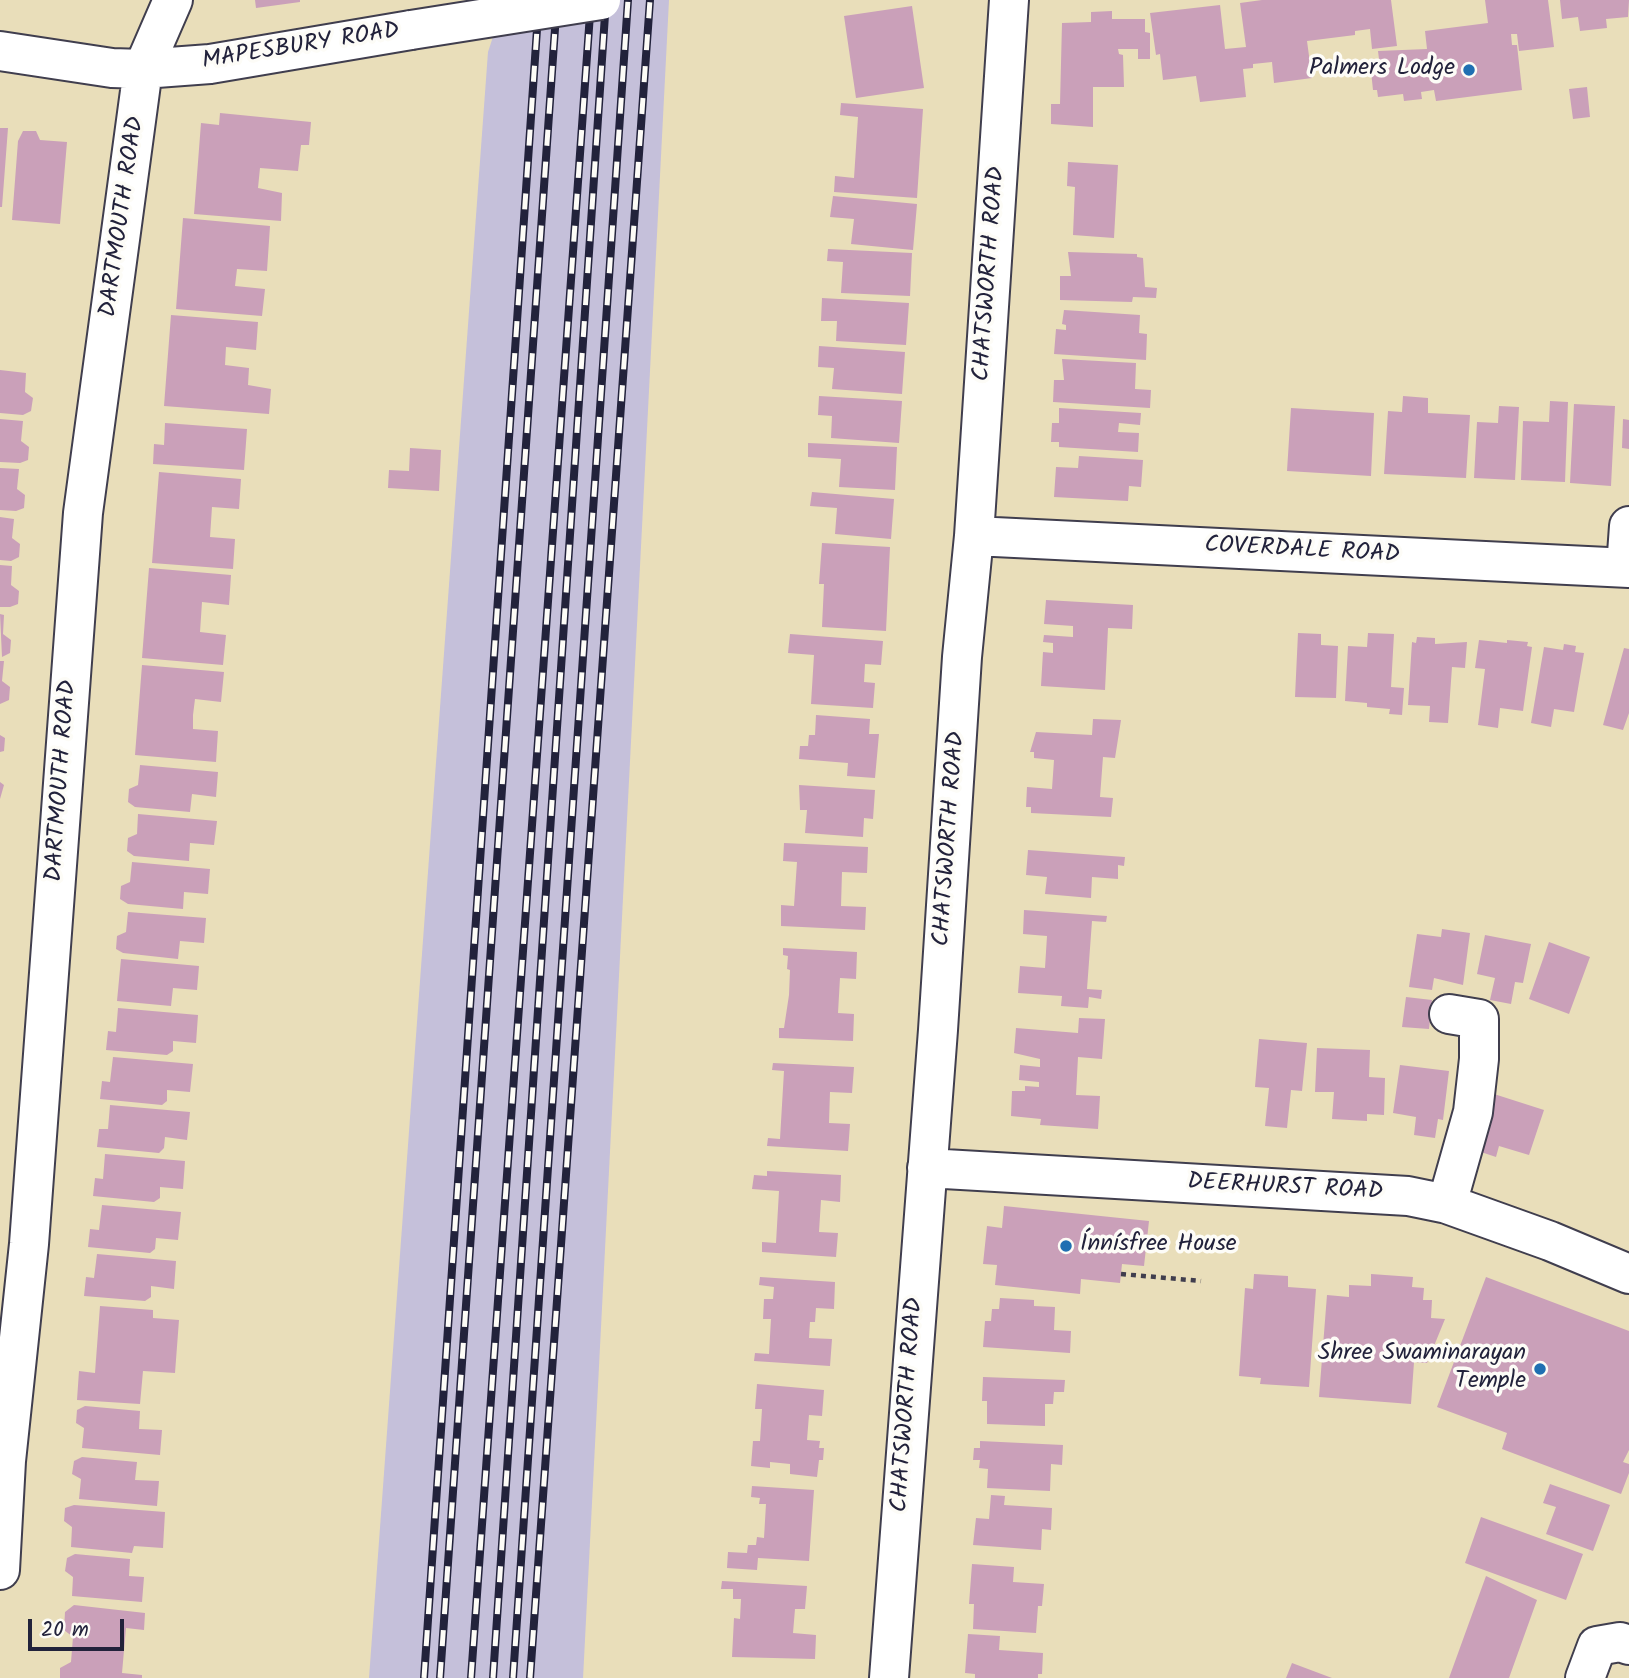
<!DOCTYPE html>
<html>
<head>
<meta charset="utf-8">
<style>
	body { margin:0 }
	#map { position:relative; width:1629px; height:1678px; overflow:hidden; background:#e9deba; font-family:Kalam,sans-serif }
	canvas { display:block }
	.scale { position:absolute; left:28px; top:1619px; width:96px; height:32px; box-sizing:border-box; border:4px solid #22223b; border-top:0; padding-left:9px; font-size:21px; line-height:24px; white-space:nowrap; color:#22223b; -webkit-text-stroke:5px #fdfcf7; paint-order:stroke }
</style>
</head>
<body>
<div id="map">
<canvas width="1629" height="1678"></canvas>
<div class="scale">20 m</div>
</div>
<script>
const c = document.querySelector('canvas').getContext('2d');
c.lineJoin = 'round';
function fill(path, color) { c.fillStyle = color; c.fill(path, 'evenodd'); }
const toPath = rows => new Path2D(rows.map(r => 'M' + r).join(''));
function strokePath(path, color, width, dash) { c.strokeStyle = color; c.lineWidth = width; c.lineCap = dash ? 'butt' : 'round'; c.setLineDash(dash || []); c.stroke(path); }
function label(font, color, halo, rows, align = 'center') {
  c.font = font + ' Kalam,sans-serif'; c.lineWidth = 7; c.setLineDash([]); c.textBaseline = 'middle'; c.strokeStyle = halo; c.fillStyle = color; for (const [text, x, y, turn = 0] of rows) {
    c.save(); c.translate(x, y); c.rotate((+turn || 0) * Math.PI / 180); c.textAlign = isNaN(turn) ? turn : align; if (halo) c.strokeText(text, 0, 0); c.fillText(text, 0, 0); c.restore();
  }
}
const industrial = toPath([
	[505,0,669,0,583,1678,369,1678,488,52]
]);
const building = toPath([
	[255,0,300,0,300,2,256,8],
	[1262,0,1391,0,1397,46,1372,49,1370,29,1355,31,1355,35,1307,41,1312,78,1274,83,1272,62,1253,64,1253,68,1243,69,1246,97,1200,102,1196,76,1163,80,1160,54,1156,55,1150,13,1220,5,1225,49,1246,47,1240,3],
	[1485,0,1548,0,1554,47,1519,51,1517,34,1511,34,1512,45,1517,45,1522,90,1436,101,1434,90,1421,92,1422,99,1404,101,1403,94,1378,97,1377,90,1373,90,1371,71,1380,67,1378,51,1427,49,1425,31,1488,23],
	[1560,0,1629,0,1628,17,1606,19,1607,28,1580,31,1578,17,1562,19],
	[912,6,924,88,856,98,844,16],
	[1112,11,1112,19,1145,19,1145,32,1150,33,1150,59,1138,59,1138,49,1118,49,1119,54,1123,55,1124,87,1093,87,1093,127,1051,124,1051,104,1060,104,1062,23,1091,22,1091,12],
	[1587,87,1590,117,1573,119,1569,89],
	[841,103,923,109,917,198,834,192,835,176,854,178,858,117,840,115],
	[220,113,311,122,309,145,301,145,298,171,260,168,258,188,282,193,281,221,194,214,201,123,219,125],
	[0,128,8,128,2,207,0,207],
	[23,131,36,131,40,140,67,142,60,224,12,220,18,141],
	[1068,162,1118,165,1114,238,1073,235,1075,187,1067,186],
	[833,196,917,204,913,250,851,244,854,219,830,217],
	[183,218,270,226,267,271,237,269,235,286,265,289,262,316,176,309],
	[828,249,912,253,910,296,841,293,843,262,827,261],
	[1068,252,1137,254,1137,257,1143,258,1145,287,1157,288,1156,298,1133,297,1132,302,1060,300,1060,276,1071,276],
	[822,298,909,303,906,345,836,341,837,321,821,321],
	[1064,310,1140,315,1139,333,1147,334,1146,360,1054,354,1056,329,1066,330,1066,325,1062,324],
	[171,315,258,322,256,350,226,347,225,365,249,368,248,385,271,389,269,414,164,406],
	[819,346,905,352,902,394,832,389,834,368,818,367],
	[1062,359,1136,363,1135,389,1151,390,1150,408,1053,402,1054,380,1064,380],
	[0,370,26,373,25,392,33,398,31,411,23,415,0,413],
	[819,396,902,401,899,443,831,438,832,416,818,415],
	[1403,396,1428,398,1428,413,1470,415,1466,478,1384,474,1388,411,1402,412],
	[1550,401,1568,402,1565,482,1521,480,1523,421,1549,422],
	[1574,404,1615,406,1611,486,1570,483],
	[1499,406,1519,407,1515,480,1474,478,1477,422,1498,423],
	[1059,408,1141,413,1140,425,1119,423,1118,432,1139,433,1138,452,1059,447,1059,442,1051,442,1052,423,1059,423],
	[1291,408,1374,413,1371,476,1287,471],
	[0,419,23,421,21,441,29,447,28,460,20,463,0,462],
	[1623,419,1629,420,1629,449,1622,448],
	[165,423,247,429,244,470,153,464,154,444,164,445],
	[808,443,897,447,895,490,839,487,841,459,808,457],
	[410,448,441,450,439,491,388,488,389,470,409,471],
	[1079,456,1143,460,1141,487,1129,486,1128,501,1054,497,1056,467,1078,468],
	[0,468,19,469,17,489,25,495,24,508,16,511,0,510],
	[159,472,241,479,239,509,212,507,210,537,235,539,233,569,152,563],
	[812,492,894,499,891,539,835,534,837,508,810,506],
	[0,517,14,519,12,538,20,544,19,557,11,561,0,560],
	[822,543,890,547,886,631,822,627,824,584,819,584],
	[0,565,12,566,11,585,19,591,18,604,10,607,0,607],
	[149,568,231,575,229,605,202,602,200,632,226,635,223,665,142,658],
	[1046,600,1133,605,1132,629,1108,628,1105,690,1041,686,1043,652,1053,653,1053,643,1043,642,1044,635,1073,637,1073,626,1044,624],
	[0,614,4,615,3,634,11,640,10,653,2,657],
	[1298,633,1321,634,1321,645,1338,646,1336,698,1295,697],
	[1368,633,1394,634,1391,687,1404,688,1402,715,1389,714,1390,709,1367,707,1367,703,1345,701,1348,646,1367,647],
	[790,634,883,641,881,665,865,664,864,682,875,683,873,708,811,704,814,655,788,653],
	[1417,637,1435,638,1435,644,1467,642,1465,668,1452,667,1448,723,1429,722,1430,706,1408,705,1412,642,1416,643],
	[1479,640,1507,643,1507,640,1528,642,1527,646,1532,647,1523,711,1500,708,1498,728,1478,725,1485,669,1475,668],
	[1564,644,1576,646,1575,652,1584,653,1574,712,1554,709,1551,727,1531,723,1544,647,1563,650],
	[1624,648,1629,649,1629,713,1623,730,1603,725],
	[0,661,4,661,2,681,10,687,9,700,0,704],
	[142,665,224,672,221,702,195,699,193,715,193,729,218,731,216,762,135,755],
	[816,715,870,719,869,734,879,734,875,778,847,776,848,763,799,759,800,746,808,746,809,735,815,735],
	[1093,719,1121,720,1115,758,1103,757,1100,797,1113,798,1111,817,1031,813,1031,807,1026,807,1027,787,1052,789,1054,760,1034,758,1034,752,1030,752,1036,732,1092,735],
	[0,735,5,738,4,751,0,752],
	[140,765,218,772,216,797,192,794,190,812,135,807,128,802,129,789,138,785],
	[0,782,4,785,0,799],
	[799,785,875,790,873,819,864,818,863,837,805,833,807,810,800,810],
	[138,814,217,821,214,845,190,843,189,861,134,856,127,851,128,838,137,834],
	[784,843,868,847,867,873,842,872,841,906,866,907,865,930,781,926,781,905,794,906,797,862,783,861],
	[1028,850,1125,857,1124,866,1118,865,1118,879,1092,877,1091,898,1045,894,1047,877,1026,875],
	[132,862,210,869,208,894,184,892,183,909,128,904,120,899,121,886,130,882],
	[1024,910,1107,916,1106,922,1092,921,1087,989,1102,990,1101,999,1089,997,1088,1008,1061,1006,1062,996,1018,993,1020,966,1045,968,1047,936,1023,934],
	[128,912,206,918,204,943,180,941,178,959,123,953,116,949,117,936,126,932],
	[1442,929,1470,933,1463,985,1434,978,1432,990,1409,987,1417,934,1441,937],
	[1485,935,1531,944,1523,983,1515,982,1511,1004,1490,1000,1495,978,1477,974],
	[1549,942,1590,957,1569,1014,1529,999],
	[783,948,857,952,856,979,840,978,838,1013,854,1014,853,1041,779,1038,779,1028,784,1028,789,995,790,970,787,969,788,956,783,955],
	[121,959,199,966,197,990,173,988,171,1006,117,1001],
	[1406,997,1432,1000,1429,1029,1402,1027],
	[118,1008,198,1015,196,1043,173,1041,173,1051,167,1055,106,1050,108,1031,116,1032],
	[1079,1018,1105,1019,1102,1059,1078,1057,1076,1095,1100,1096,1098,1129,1040,1125,1041,1119,1011,1116,1012,1091,1025,1091,1025,1086,1039,1087,1039,1082,1019,1080,1020,1065,1040,1067,1040,1059,1014,1053,1016,1028,1078,1033],
	[1259,1039,1307,1043,1302,1091,1291,1090,1287,1128,1265,1126,1269,1088,1255,1087],
	[1317,1048,1370,1050,1369,1077,1385,1078,1384,1115,1367,1114,1367,1121,1332,1119,1334,1092,1315,1092],
	[113,1057,193,1064,190,1092,167,1090,167,1101,162,1105,100,1099,102,1081,110,1082],
	[773,1063,854,1067,852,1093,830,1092,829,1123,850,1124,848,1151,767,1146,768,1138,780,1139,784,1071,772,1070],
	[1400,1065,1449,1071,1443,1120,1438,1119,1435,1138,1414,1135,1416,1117,1393,1113],
	[1494,1094,1544,1110,1529,1155,1499,1146,1496,1157,1481,1152],
	[110,1105,190,1112,187,1140,165,1137,164,1148,159,1153,97,1147,99,1129,108,1129],
	[105,1154,185,1161,183,1189,160,1187,160,1198,154,1202,93,1196,95,1178,103,1179],
	[767,1171,841,1175,840,1202,821,1200,819,1232,838,1233,836,1257,762,1252,762,1242,776,1243,779,1191,752,1189,754,1175,767,1176],
	[102,1205,181,1212,178,1240,156,1238,155,1249,150,1253,88,1247,90,1229,99,1230],
	[1004,1206,1149,1221,1144,1266,1122,1264,1120,1283,1081,1279,1080,1294,995,1285,997,1265,983,1264,987,1226,1002,1228],
	[97,1254,176,1261,174,1289,151,1286,151,1297,145,1301,84,1296,86,1277,94,1278],
	[1254,1274,1288,1276,1288,1287,1316,1289,1309,1387,1260,1384,1261,1378,1239,1376,1245,1288,1253,1289],
	[1371,1274,1413,1277,1412,1287,1424,1288,1423,1300,1432,1300,1431,1318,1445,1319,1427,1363,1414,1362,1411,1404,1319,1397,1327,1295,1349,1297,1349,1285,1371,1286],
	[760,1277,835,1282,834,1309,816,1308,815,1322,810,1322,809,1338,832,1339,830,1366,754,1361,755,1353,769,1354,771,1319,763,1319,764,1299,773,1299,774,1287,759,1285],
	[1486,1277,1629,1331,1629,1450,1623,1462,1629,1464,1629,1473,1621,1494,1502,1449,1507,1433,1437,1407],
	[1000,1298,1034,1300,1034,1306,1055,1307,1054,1330,1071,1331,1070,1353,983,1347,985,1321,991,1321,992,1309,999,1309],
	[100,1306,153,1310,153,1318,179,1320,175,1373,143,1371,140,1404,77,1400,79,1371,95,1373],
	[983,1377,1065,1380,1064,1392,1054,1392,1053,1404,1045,1404,1045,1426,987,1424,987,1401,982,1401],
	[757,1384,824,1390,822,1416,809,1415,807,1440,820,1441,819,1448,824,1448,823,1460,819,1460,817,1477,790,1474,790,1464,770,1462,770,1468,751,1466,753,1441,760,1441,762,1409,755,1409],
	[85,1406,140,1411,139,1429,162,1430,160,1455,82,1448,84,1428,76,1423,77,1410],
	[980,1441,1063,1445,1062,1465,1051,1464,1050,1491,987,1488,988,1469,979,1468,980,1460,973,1460,974,1448,980,1448],
	[82,1457,137,1462,135,1480,159,1481,157,1506,79,1499,81,1479,72,1474,74,1461],
	[1550,1484,1610,1505,1593,1551,1546,1534,1556,1507,1543,1503],
	[752,1486,814,1490,809,1561,758,1558,757,1570,727,1568,728,1552,747,1553,748,1545,756,1545,757,1537,764,1538,766,1504,759,1504,760,1498,751,1497],
	[991,1495,1005,1496,1004,1505,1052,1508,1051,1530,1042,1529,1041,1550,973,1545,976,1518,989,1519],
	[74,1505,165,1512,163,1548,134,1546,132,1553,71,1547,72,1527,64,1521,65,1508],
	[1481,1517,1583,1554,1566,1600,1465,1563],
	[75,1554,130,1559,129,1576,144,1577,142,1602,72,1596,73,1577,65,1571,67,1558],
	[972,1564,1014,1567,1013,1582,1044,1584,1042,1606,1038,1606,1036,1633,973,1629,974,1604,969,1604],
	[1486,1576,1537,1600,1509,1678,1449,1678],
	[722,1581,807,1586,805,1609,795,1609,793,1633,816,1635,815,1659,732,1657,734,1618,740,1619,741,1599,733,1599,733,1589,721,1589],
	[74,1605,145,1613,144,1630,126,1628,122,1673,142,1675,142,1678,60,1678,60,1668,71,1662,73,1637,64,1630,65,1612],
	[968,1634,1000,1636,999,1650,1043,1653,1042,1674,1038,1674,1038,1678,975,1678,975,1674,965,1673],
	[1292,1663,1332,1678,1286,1678]
]);
const path = toPath([
	[1121,1274,1201,1281]
]);
const minor = toPath([
	[0,51,112,68,143,69,210,64,411,30],
	[974,536,1629,568],
	[1626,568,1629,526],
	[927,1168,1408,1196,1447,1204,1550,1241,1629,1274],
	[1447,1204,1473,1112,1479,1059,1479,1019,1449,1014],
	[0,1570,6,1461,29,1244,83,513,143,69,173,0],
	[889,1678,938,1030,962,657,974,536,1009,0],
	[1585,1678,1597,1646,1620,1642,1629,1645]
]);
const rail = toPath([
	[424,1678,539,0],
	[440,1678,557,0],
	[471,1678,591,0],
	[493,1678,606,0],
	[513,1678,628,0],
	[530,1678,650,0]
]);
const minorBridge = toPath([
	[411,30,601,0]
]);
const markers = [
	[1469,70,7,"#1f6fb2"],
	[1066,1246,7,"#1f6fb2"],
	[1540,1369,7,"#1f6fb2"]
];
const streetNames = [
	["MAPESBURY ROAD",301,48,-9],
	["DARTMOUTH ROAD",124,217,-82],
	["CHATSWORTH ROAD",991,274,-86],
	["COVERDALE ROAD",1302,552,3],
	["DARTMOUTH ROAD",63,781,-86],
	["CHATSWORTH ROAD",951,839,-86],
	["DEERHURST ROAD",1285,1189,3],
	["CHATSWORTH ROAD",909,1405,-86]
];
const poiNames = [
	["Palmers Lodge",1455,70],
	["Ínnísfree House",1080,1246,"left"],
	["Shree Swaminarayan",1526,1355],
	["Temple",1526,1383]
];
fill(industrial, '#c5c0da');
fill(building, '#caa0b9');
strokePath(minor, '#403e4e', 42);
strokePath(path, '#403e4e', 4.5, [5, 5]);
strokePath(minor, '#fff', 38);
strokePath(rail, '#22223b', 8);
strokePath(rail, '#fdfcf7', 5, [16]);
strokePath(minorBridge, '#403e4e', 42, []);
strokePath(minorBridge, '#fff', 38);
for (const [x, y, r, color] of markers) { const dot = new Path2D(); dot.arc(x, y, r, 0, 2 * Math.PI); c.fillStyle = color; c.fill(dot); strokePath(dot, '#fdfcf7', 2.5); }
label('24px', '#22223b', '#fdfcf7', streetNames);
label('24px', '#22223b', '#fdfcf7', poiNames, 'right');
</script>
</body>
</html>
